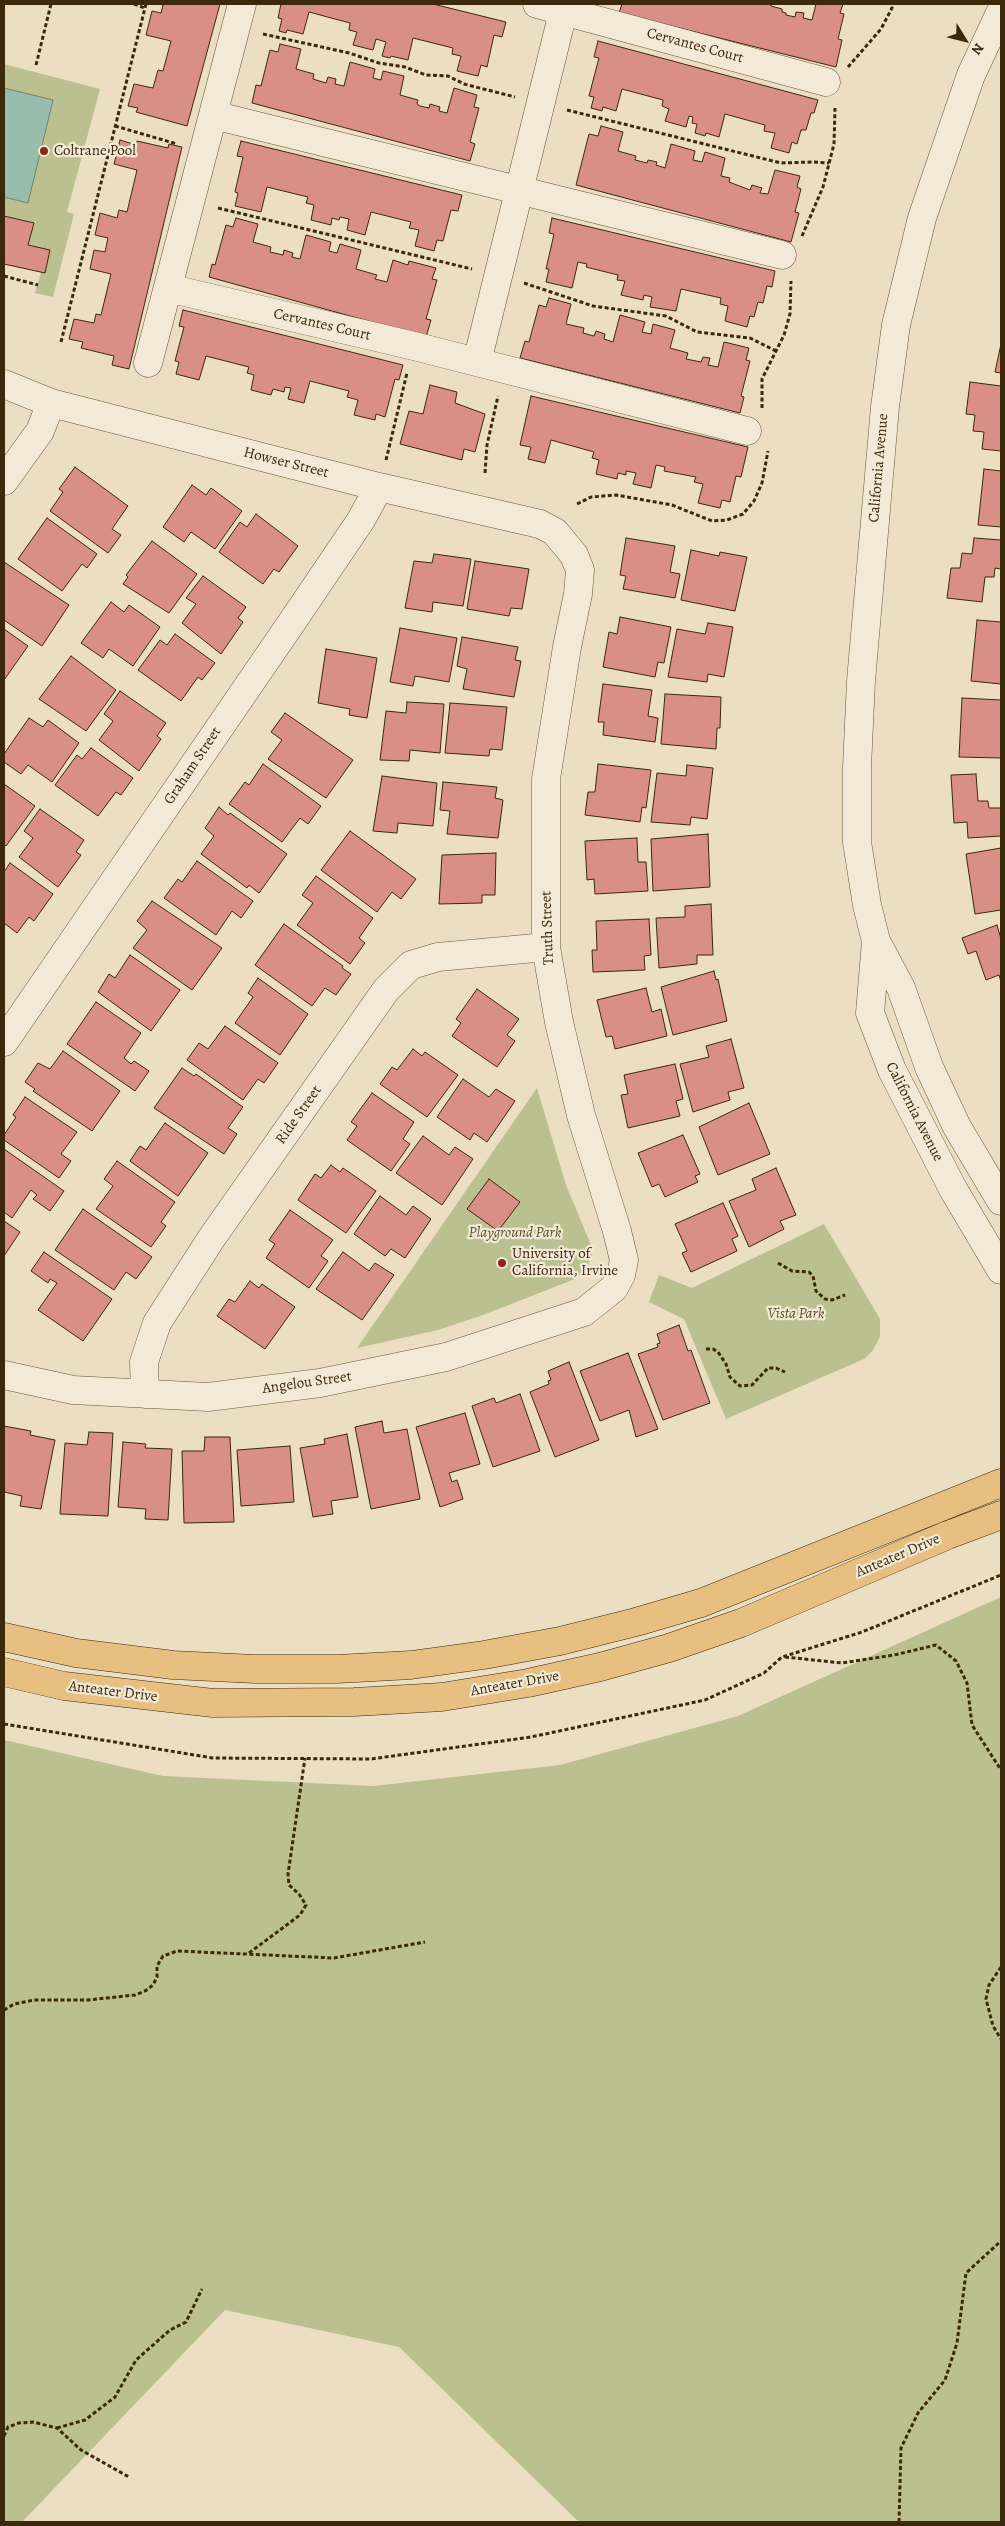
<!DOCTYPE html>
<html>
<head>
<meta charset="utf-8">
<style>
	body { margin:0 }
	#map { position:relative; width:1005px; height:2526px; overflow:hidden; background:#ebdec2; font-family:Alegreya,serif }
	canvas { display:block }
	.frame { position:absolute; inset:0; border:5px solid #3c280b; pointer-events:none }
	.north { position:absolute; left:940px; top:15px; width:50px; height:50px; -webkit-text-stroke:4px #f2ead7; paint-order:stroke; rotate:126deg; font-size:14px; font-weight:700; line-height:20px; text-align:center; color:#3c280b }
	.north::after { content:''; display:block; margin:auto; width:18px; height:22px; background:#3c280b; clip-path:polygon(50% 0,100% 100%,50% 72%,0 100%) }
</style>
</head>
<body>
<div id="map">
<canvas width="1005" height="2526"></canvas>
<div class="frame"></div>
<div class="north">N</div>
</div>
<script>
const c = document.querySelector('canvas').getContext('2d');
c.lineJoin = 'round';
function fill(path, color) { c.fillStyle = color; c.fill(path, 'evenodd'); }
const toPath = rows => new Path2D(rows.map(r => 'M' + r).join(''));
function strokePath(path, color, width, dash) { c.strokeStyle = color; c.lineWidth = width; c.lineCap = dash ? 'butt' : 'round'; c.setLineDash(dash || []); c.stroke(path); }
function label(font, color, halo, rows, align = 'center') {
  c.font = font + ' Alegreya,serif'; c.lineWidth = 4.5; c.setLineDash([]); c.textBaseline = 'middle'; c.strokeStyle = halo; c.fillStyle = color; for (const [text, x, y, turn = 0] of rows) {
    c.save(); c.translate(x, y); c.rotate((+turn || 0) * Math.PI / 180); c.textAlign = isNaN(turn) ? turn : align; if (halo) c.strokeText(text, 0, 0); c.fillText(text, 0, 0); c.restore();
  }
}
const green = toPath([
	[4,64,100,89,67,212,74,214,53,297,35,293,41,272,4,263],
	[537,1088,566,1185,591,1245,592,1256,586,1270,575,1279,483,1315,438,1330,357,1348],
	[824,1224,880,1319,880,1337,873,1350,864,1359,726,1419,684,1319,649,1302,659,1275,692,1288],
	[1001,1597,1001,2522,579,2522,399,2347,225,2310,22,2522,4,2522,4,1740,163,1776,374,1786,560,1765,738,1716]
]);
const water = toPath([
	[4,88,53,100,28,203,4,197,4,88]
]);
const building = toPath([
	[159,4,220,4,187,126,136,112,138,108,128,106,134,84,153,88,158,70,163,71,171,41,146,35,152,11,161,13,163,5,159,4],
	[281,4,433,4,506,22,502,37,494,35,487,67,481,65,478,76,457,71,461,56,452,54,453,48,413,38,408,60,391,56,390,58,382,56,386,42,376,39,373,50,353,45,357,32,349,30,350,23,309,12,303,34,287,30,286,33,279,31,282,19,278,18,281,4],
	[622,4,771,4,771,6,782,9,782,12,786,13,786,15,795,17,796,12,804,13,803,18,812,20,816,4,843,4,840,13,844,14,838,39,842,40,836,67,619,13,622,4],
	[598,41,818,100,814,113,811,113,806,130,801,130,797,144,792,142,789,153,771,148,775,133,764,131,765,125,725,114,719,137,706,133,705,136,695,133,697,124,692,123,693,117,689,116,686,127,665,121,669,109,662,106,663,100,622,89,616,111,603,107,602,111,591,108,594,97,589,96,599,58,594,57,598,41],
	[280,44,301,49,296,69,314,74,313,79,326,83,328,77,336,79,335,84,344,86,350,62,375,69,373,78,381,80,383,71,404,76,400,95,418,100,417,104,420,106,429,108,430,104,440,107,439,111,447,113,454,88,477,95,474,107,479,108,470,142,475,144,470,161,252,103,256,85,261,86,270,50,278,52,280,44],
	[601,126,623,132,618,151,636,156,635,160,647,163,648,160,657,162,656,165,665,168,671,144,695,151,693,160,702,162,705,152,725,158,721,176,730,178,729,182,750,190,752,185,762,188,760,193,768,194,775,170,800,176,797,187,801,189,795,212,799,213,791,242,576,185,589,134,598,136,601,126],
	[120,140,136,145,137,141,168,148,169,144,182,147,129,369,112,365,114,356,81,348,83,342,69,339,74,319,94,323,96,314,101,315,111,274,90,269,94,250,105,252,108,238,95,235,100,213,117,218,119,210,127,212,137,170,114,164,120,140],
	[241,141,462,195,458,211,451,210,443,241,437,240,434,251,415,246,419,230,409,228,411,222,371,212,365,235,347,230,349,219,340,217,339,220,332,218,331,225,311,220,314,205,306,203,308,197,267,187,261,212,235,206,238,193,235,192,243,157,237,156,241,141],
	[4,216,34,223,28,245,50,250,45,273,4,264,4,216],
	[236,218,258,224,253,242,271,247,270,252,283,255,284,250,293,253,292,257,300,259,306,235,331,242,329,251,337,253,340,244,361,250,356,269,377,275,375,279,387,282,393,260,408,265,409,261,436,268,432,279,437,280,426,319,431,320,426,337,209,277,212,264,215,265,226,225,233,227,236,218],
	[552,218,775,271,772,287,767,286,763,303,758,302,754,317,750,316,747,327,725,321,728,306,720,304,721,298,681,289,676,311,650,307,652,297,644,295,643,300,621,295,625,281,617,280,618,275,586,267,587,264,578,262,572,288,546,282,549,269,546,269,554,234,549,233,552,218],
	[549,298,571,304,566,324,584,328,583,333,594,336,596,331,605,334,604,339,613,342,620,315,645,322,642,332,651,334,653,324,675,330,670,348,688,353,686,359,701,362,703,357,710,358,708,365,718,367,724,342,749,348,746,360,750,361,741,396,744,397,740,413,520,358,525,341,529,342,539,305,546,307,549,298],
	[183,310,403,365,399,380,395,379,385,417,376,414,375,420,354,415,358,400,347,397,349,391,310,381,304,403,288,399,291,388,285,387,284,392,273,389,271,395,251,390,254,375,247,373,249,367,206,356,199,380,176,374,179,362,175,361,184,327,179,326,183,310],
	[1001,344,1001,373,995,372,1001,344],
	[970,382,1001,386,1001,451,982,449,984,432,973,431,975,415,966,414,970,382],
	[430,385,457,392,455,403,485,414,475,452,464,449,462,460,400,444,409,411,423,414,430,385],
	[531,396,748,447,741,477,736,476,730,502,722,500,720,508,698,503,703,484,694,482,696,477,664,471,665,467,656,465,651,488,633,484,636,473,626,471,626,475,618,473,617,479,596,474,599,460,592,458,594,452,551,440,545,463,528,459,531,447,520,445,531,396],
	[75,467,128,506,112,529,121,535,108,553,50,511,63,492,59,489,75,467],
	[984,469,1001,471,1001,527,978,525,984,469],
	[192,485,206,495,211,488,242,511,215,549,191,532,184,542,163,527,192,485],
	[256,514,298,546,279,572,274,569,263,584,219,552,240,522,247,527,256,514],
	[47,518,97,554,87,568,82,564,62,591,18,559,47,518],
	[626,538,675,546,670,572,680,574,675,598,623,589,626,576,620,575,626,538],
	[974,538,1001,540,1001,569,995,568,994,577,985,577,982,602,947,598,951,568,960,568,962,553,972,554,974,538],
	[152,541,197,574,169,613,123,584,128,577,126,575,152,541],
	[691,550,719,556,720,552,747,557,735,611,681,600,691,550],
	[434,554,471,559,463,606,433,602,432,612,405,608,414,561,432,563,434,554],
	[475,561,529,569,522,609,511,608,509,616,467,609,475,561],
	[4,562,69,605,42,646,4,620,4,562],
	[203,576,246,607,238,618,243,622,221,654,182,623,196,604,186,598,203,576],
	[111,602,124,612,129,605,160,627,133,666,109,649,103,658,81,643,111,602],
	[620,617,671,627,664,663,658,662,655,677,603,667,609,632,617,634,620,617],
	[977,620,1001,622,1001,684,971,681,977,620],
	[708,623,733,627,724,677,708,674,707,682,668,677,677,629,705,634,708,623],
	[400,628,457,638,449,682,415,676,413,686,390,682,400,628],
	[4,629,28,646,4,680,4,629],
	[175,634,215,663,202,680,198,677,181,701,138,670,160,640,167,645,175,634],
	[462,637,518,647,515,660,521,661,514,697,463,689,467,669,457,666,462,637],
	[326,649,377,658,367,718,349,715,350,709,318,703,326,649],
	[71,656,116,690,86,731,39,699,71,656],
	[603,684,652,690,648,716,658,718,655,742,603,735,604,722,598,722,603,684],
	[120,691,166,723,157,736,161,739,139,771,99,740,113,721,104,714,120,691],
	[665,694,721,697,720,728,717,728,716,749,661,744,665,694],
	[962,698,1001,700,1001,758,959,757,962,698],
	[407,702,444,704,440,753,410,750,409,761,380,760,386,711,406,713,407,702],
	[450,703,507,707,502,750,490,749,489,756,445,753,450,703],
	[285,713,353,760,326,798,268,759,282,740,271,732,285,713],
	[29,718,43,727,48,720,79,743,52,782,28,765,21,774,4,762,4,754,29,718],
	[91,748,133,778,121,795,116,792,98,816,55,785,77,755,82,759,91,748],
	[263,764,321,806,308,824,300,818,282,842,229,804,245,782,249,785,263,764],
	[598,764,651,770,646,808,642,807,640,822,585,815,588,792,595,792,598,764],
	[687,765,713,768,707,819,691,817,690,825,651,822,657,773,686,776,687,765],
	[976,774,978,801,988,801,989,808,1001,808,1001,836,968,838,967,822,954,823,951,775,976,774],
	[382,776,437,783,433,826,398,823,397,833,373,831,382,776],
	[443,782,497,787,495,798,503,800,498,838,447,834,450,811,440,810,443,782],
	[4,784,35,806,6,846,4,844,4,784],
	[219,807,228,815,230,813,287,854,259,893,249,885,247,888,201,854,214,836,205,828,219,807],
	[40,809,84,840,76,852,81,855,58,887,19,857,33,838,24,831,40,809],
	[350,831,416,879,401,899,392,892,377,912,321,870,350,831],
	[708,834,710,887,653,891,651,839,708,834],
	[637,838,638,862,646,862,648,891,595,894,594,879,587,880,585,841,637,838],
	[1001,848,1001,910,975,914,966,854,1001,848],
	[496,853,495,895,482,895,482,903,439,904,442,855,496,853],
	[197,861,253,901,241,918,232,911,216,935,164,898,178,879,182,882,197,861],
	[10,863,53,894,34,921,29,917,17,933,4,923,4,872,10,863],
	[316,876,373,918,359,938,365,943,350,964,297,925,313,903,302,895,316,876],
	[152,901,222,948,192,990,133,948,147,930,137,921,152,901],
	[711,904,713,955,697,955,697,964,659,968,656,918,685,917,685,906,711,904],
	[649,919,651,955,644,956,645,970,593,972,592,950,597,950,596,921,649,919],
	[284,924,343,966,342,968,351,974,336,995,325,988,312,1006,255,965,284,924],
	[997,925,1001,939,1001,982,999,975,986,980,976,951,968,954,962,938,997,925],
	[130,955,180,990,151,1031,98,992,109,974,115,978,130,955],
	[714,971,716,980,718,979,727,1021,673,1035,661,987,714,971],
	[258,978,308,1014,280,1055,235,1023,253,997,248,993,258,978],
	[646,988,652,1012,661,1009,667,1036,615,1049,612,1036,606,1037,597,1000,646,988],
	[477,989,519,1019,507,1035,515,1041,497,1067,452,1036,461,1023,456,1019,477,989],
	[96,1002,141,1033,124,1058,131,1064,134,1061,149,1071,135,1091,67,1044,96,1002],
	[225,1026,278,1063,264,1083,258,1079,243,1100,187,1060,199,1043,208,1049,225,1026],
	[731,1039,744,1088,728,1092,730,1100,693,1112,680,1064,709,1057,706,1046,731,1039],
	[413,1049,422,1056,425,1052,458,1075,427,1117,380,1084,392,1067,397,1070,413,1049],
	[63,1051,120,1091,92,1131,33,1091,35,1089,25,1082,38,1063,50,1069,63,1051],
	[675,1064,683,1099,676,1101,680,1116,628,1128,621,1095,628,1094,624,1075,675,1064],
	[182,1068,194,1076,196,1074,243,1107,228,1128,237,1134,224,1154,154,1108,182,1068],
	[463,1079,489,1097,496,1089,515,1101,487,1142,474,1133,470,1140,437,1117,463,1079],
	[372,1093,414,1122,403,1139,410,1144,391,1171,347,1140,357,1126,351,1122,372,1093],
	[25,1097,77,1132,61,1154,71,1161,59,1178,4,1140,4,1135,16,1117,13,1115,25,1097],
	[749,1103,770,1154,718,1175,699,1127,749,1103],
	[165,1123,208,1153,178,1196,130,1161,140,1146,146,1150,165,1123],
	[683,1135,700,1174,695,1176,698,1182,665,1197,659,1184,652,1187,638,1153,683,1135],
	[423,1136,449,1155,455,1147,473,1159,442,1205,396,1173,423,1136],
	[4,1149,64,1191,50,1211,33,1199,37,1195,31,1190,12,1218,4,1212,4,1149],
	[117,1161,175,1202,161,1222,166,1226,151,1247,96,1209,113,1186,104,1179,117,1161],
	[331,1165,340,1172,343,1168,376,1191,346,1233,298,1200,315,1174,321,1178,331,1165],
	[776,1168,796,1215,780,1221,784,1229,749,1247,729,1201,756,1190,752,1179,776,1168],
	[489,1179,520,1202,498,1231,467,1209,489,1179],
	[380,1196,406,1215,413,1206,431,1219,405,1258,391,1249,385,1256,354,1234,380,1196],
	[723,1203,738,1236,732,1239,737,1251,691,1272,682,1253,687,1251,675,1224,723,1203],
	[83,1209,152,1257,136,1279,126,1272,114,1290,55,1250,83,1209],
	[290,1210,333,1240,321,1256,328,1261,309,1288,266,1258,275,1244,269,1240,290,1210],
	[4,1221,20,1232,4,1256,4,1221],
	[44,1252,112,1299,83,1341,38,1310,57,1283,50,1279,48,1283,31,1271,44,1252],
	[343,1252,369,1271,375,1263,394,1275,362,1320,316,1289,343,1252],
	[250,1281,259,1288,262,1284,295,1307,265,1349,217,1316,229,1299,235,1302,250,1281],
	[679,1325,688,1351,691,1350,710,1403,663,1420,638,1354,658,1347,657,1344,660,1343,657,1334,679,1325],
	[628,1353,658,1429,636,1437,629,1410,600,1421,580,1371,628,1353],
	[569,1362,599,1440,555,1457,530,1392,549,1384,548,1381,551,1380,548,1371,569,1362],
	[520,1394,540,1451,493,1467,472,1406,494,1398,496,1403,520,1394],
	[465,1413,480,1464,449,1473,452,1482,457,1480,463,1499,440,1507,416,1427,465,1413],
	[382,1421,384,1433,407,1429,420,1499,371,1509,355,1427,382,1421],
	[4,1426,31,1431,30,1435,55,1440,41,1509,20,1506,22,1496,4,1492,4,1426],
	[89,1432,113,1433,108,1516,60,1514,65,1443,87,1445,89,1432],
	[347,1434,358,1497,331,1501,333,1514,313,1517,300,1448,325,1444,324,1439,347,1434],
	[205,1437,230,1437,234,1522,184,1523,182,1451,204,1451,205,1437],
	[123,1442,146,1444,145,1448,172,1449,168,1520,145,1519,146,1509,118,1507,123,1442],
	[290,1446,294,1502,241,1506,237,1450,290,1446]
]);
const path = toPath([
	[134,4,145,8],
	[263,34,349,53,379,63,405,67,426,75,448,76,464,84,515,97],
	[36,65,51,4],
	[848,67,881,29,894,4],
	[567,110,781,163,813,162,829,163],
	[115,126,177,144],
	[218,208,472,269],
	[802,236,823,187,834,144,835,108],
	[4,276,38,285],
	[524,283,593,306,666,316,697,332,750,338,776,351],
	[61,342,146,4],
	[762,408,762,379,784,335,790,314,791,281],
	[386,460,407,373],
	[485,473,487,445,498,396],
	[577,504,591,497,616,495,672,505,712,521,727,520,743,514,754,501,762,483,768,451],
	[778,1263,792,1271,809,1272,813,1276,816,1291,825,1299,832,1300,845,1295],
	[706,1349,713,1349,718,1352,726,1364,730,1377,740,1386,752,1385,768,1368,776,1368,785,1372],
	[785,1657,842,1663,894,1655,936,1645,956,1661,967,1683,972,1725,1001,1770],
	[4,1724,213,1758,371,1759,531,1737,705,1700,764,1673,782,1657,862,1632,1001,1575],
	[249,1953,300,1915,306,1905,299,1894,289,1885,288,1874,305,1758],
	[1001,1967,989,1985,986,1999,993,2026,1001,2039],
	[4,2010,14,2004,34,2000,88,2000,135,1995,145,1991,153,1985,157,1977,157,1966,163,1956,177,1951,334,1958,425,1942],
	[57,2428,85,2420,115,2397,136,2360,170,2330,186,2322,202,2289],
	[4,2436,8,2427,19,2423,33,2422,57,2428,81,2450,129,2477],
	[899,2522,901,2448,918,2413,945,2380,957,2343,966,2273,1001,2241]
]);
const minor = toPath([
	[537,4,826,82],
	[1001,11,971,75,922,218,896,325,885,407,861,681,857,767,857,842,867,905,876,941,901,988,929,1067,957,1127,1001,1201],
	[213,115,782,255],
	[168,288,414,346,747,431],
	[477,362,565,4],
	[148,363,242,4],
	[4,384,51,403,379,487,540,524,555,532,574,555,580,570,578,594,567,647,546,779,546,947,559,1022,581,1115,617,1231,624,1260,621,1275,614,1288,584,1312,446,1357,320,1383,208,1397,73,1390,4,1375],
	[4,481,40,431,51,403],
	[876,941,870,1013,892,1070,953,1189,1001,1270],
	[4,1042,292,622,361,520,379,487],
	[145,1394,144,1362,157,1323,211,1239,386,990,411,965,438,957,546,947]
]);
const major = toPath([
	[4,1637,76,1653,173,1665,255,1669,337,1669,411,1665,484,1655,560,1641,636,1622,701,1603,1001,1483],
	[4,1672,64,1686,213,1703,354,1702,442,1697,528,1683,600,1667,669,1648,741,1623,948,1535,1001,1515]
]);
const markers = [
	[44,151,5,"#8f2418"],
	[502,1263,5,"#8f2418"]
];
const streetNames = [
	["Cervantes Court",695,46,15],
	["Cervantes Court",322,325,13],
	["Howser Street",286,463,14],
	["California Avenue",879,468,-85],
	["Graham Street",193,766,-56],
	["Truth Street",548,928,-92],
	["California Avenue",914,1112,63],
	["Ride Street",299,1115,-55],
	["Angelou Street",307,1383,-8],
	["Anteater Drive",898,1556,-23],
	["Anteater Drive",515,1684,-10],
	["Anteater Drive",113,1692,7]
];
const poiNames = [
	["Coltrane Pool",54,151],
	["University of",512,1254],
	["California, Irvine",512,1271]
];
const parkNames = [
	["Playground Park",515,1233],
	["Vista Park",796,1314]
];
fill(green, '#bbc090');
fill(water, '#99bdad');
strokePath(water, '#74816c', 1);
fill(building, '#da8e88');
strokePath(building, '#3c280b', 1);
strokePath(minor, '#685639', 29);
strokePath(major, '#3c280b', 29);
strokePath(path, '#3c280b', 3, [4, 2.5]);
strokePath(minor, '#f2ead7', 28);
strokePath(major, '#e6bf81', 28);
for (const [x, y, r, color] of markers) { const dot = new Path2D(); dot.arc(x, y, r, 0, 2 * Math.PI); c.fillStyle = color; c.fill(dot); strokePath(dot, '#f2ead7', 2); }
label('15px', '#3c280b', '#f2ead7', streetNames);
label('15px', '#3c280b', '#f2ead7', poiNames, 'left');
label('italic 15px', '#5c4e2c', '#f2ead7', parkNames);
</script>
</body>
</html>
